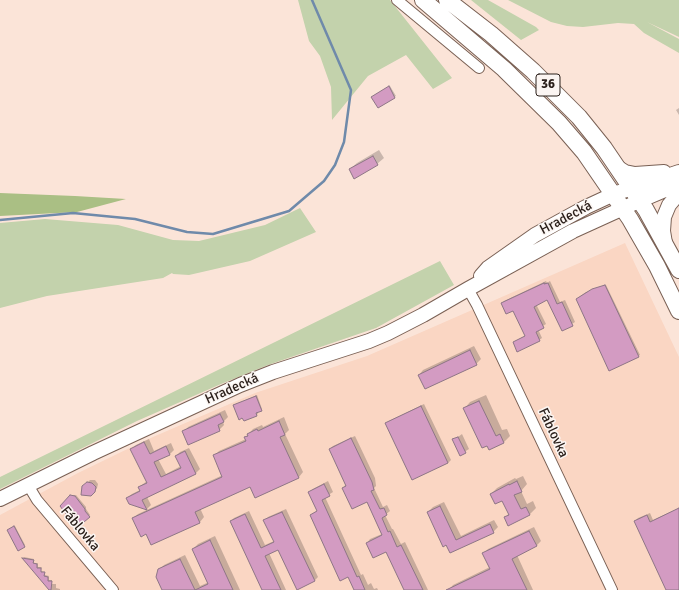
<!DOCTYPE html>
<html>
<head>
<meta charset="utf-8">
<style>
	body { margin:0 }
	canvas { display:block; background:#fbe4d8 }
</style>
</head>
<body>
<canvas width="679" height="590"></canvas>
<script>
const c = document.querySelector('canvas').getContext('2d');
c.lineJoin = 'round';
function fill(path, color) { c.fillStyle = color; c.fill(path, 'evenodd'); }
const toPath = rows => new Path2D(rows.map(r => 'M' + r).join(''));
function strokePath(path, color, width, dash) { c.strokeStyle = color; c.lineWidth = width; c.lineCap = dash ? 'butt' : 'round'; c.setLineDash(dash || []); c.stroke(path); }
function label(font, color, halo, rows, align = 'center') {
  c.font = font + ' Signika,sans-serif'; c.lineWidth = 3; c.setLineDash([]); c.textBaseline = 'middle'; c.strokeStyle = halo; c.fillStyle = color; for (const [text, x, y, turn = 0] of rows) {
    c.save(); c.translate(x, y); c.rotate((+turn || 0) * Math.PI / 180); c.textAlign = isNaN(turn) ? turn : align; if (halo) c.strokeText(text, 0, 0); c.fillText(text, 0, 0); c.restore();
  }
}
const built = toPath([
	[625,243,679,357,679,590,0,590,0,515,78,473,146,440,255,393,367,356]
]);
const green = toPath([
	[298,0,390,0,452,78,433,89,406,55,368,76,332,120,331,87,320,56,309,41],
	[471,0,488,0,536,27,539,30,521,40],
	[508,0,679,0,679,37,647,22,679,39,679,53,644,33,634,24,618,23,583,27,567,26,551,22],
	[300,208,316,232,250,261,189,275,173,274,172,273,163,278,47,296,0,308,0,223,45,219,118,225,173,240,199,241,265,225],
	[440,261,454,285,376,328,268,365,221,384,137,421,0,489,0,477]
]);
const forest = toPath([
	[0,193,75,196,126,199,77,212,0,216]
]);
const shadow = toPath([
	[390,86,396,96,378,106,373,96],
	[679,108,679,115,676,110],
	[379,150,384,158,377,164,350,169,357,163],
	[546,281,547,283,550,281,560,302,565,300,575,322,562,330,548,299,536,304,546,324,538,329,542,338,539,340,514,342,526,335,514,310,502,303,504,301],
	[606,285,640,355,610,370,578,298,586,292],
	[474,346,481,359,476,364,419,375,423,370],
	[257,395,262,409,257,412,258,414,256,415,234,405],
	[486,395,502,430,507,429,510,436,504,442,490,448,464,409,470,402],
	[424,404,451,460,448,463,412,479,386,424,389,421],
	[225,410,228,417,223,422,224,425,219,430,184,432,188,427],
	[284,417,289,430,285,434,303,472,299,477,256,497,251,485,200,508,204,517,200,522,152,544,147,533,133,518,138,514,223,475,214,456,219,451,246,439,245,438,253,429,262,425,263,427],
	[462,434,469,449,461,454,454,440],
	[355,436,375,478,376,486,374,488,383,507,387,505,390,511,385,515,392,529,393,529,401,544,405,542,428,590,405,590,387,551,367,543,370,539,382,534,368,501,343,488,346,484,330,449,333,446],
	[149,439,154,451,171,443,174,450,170,454,158,459,166,474,181,466,176,456,180,452,189,448,200,469,196,473,147,497,151,505,147,509,130,503,127,498,132,494,140,490,139,487,147,481,132,449,136,445],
	[523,476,527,484,521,491,527,504,533,501,536,508,530,514,505,518,509,513,503,499,491,494,497,488,515,478,516,479],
	[90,480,95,480,98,484,97,488,94,492,87,483],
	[328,481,333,492,325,497,361,575,363,574,368,585,371,583,374,589,377,588,378,590,355,590,349,576,311,515,318,510,309,492,313,489],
	[73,495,76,495,86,507,86,509,90,515,78,525,69,513,61,506],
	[444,502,461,536,494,520,498,527,493,532,450,552,428,512,433,507],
	[679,508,679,590,668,590,635,521,638,518,650,513,653,520],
	[286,509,318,577,315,580,278,549,269,553,286,590,263,590,231,521,234,518,249,511,265,545,274,541,265,521,268,517],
	[15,526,25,545,24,546,9,529],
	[534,527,541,541,536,546,517,555,533,590,449,590,453,585,490,567,483,554,488,549],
	[215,536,240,590,163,590,159,570,164,565,185,555,200,586,209,582,193,549,198,544],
	[24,557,34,559,34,563,38,563,38,567,42,567,41,571,45,572,45,575,49,576,49,580,52,580,52,584,56,584,56,588,60,589,60,590,50,590,23,558]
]);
const stream = toPath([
	[0,220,73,213,135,219,187,232,213,234,289,211,324,181,335,165,344,142,351,90,312,0]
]);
const building = toPath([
	[389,86,395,98,378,108,371,97,389,86],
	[373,156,378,165,354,179,349,169,373,156],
	[544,283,544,284,548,283,557,304,562,302,573,326,562,331,547,300,534,307,544,328,536,332,540,341,517,352,513,342,525,336,513,311,506,314,501,303,544,283],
	[605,285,639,357,609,371,576,299,592,289,605,285],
	[470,350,477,365,425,389,418,375,470,350],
	[256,396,262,411,256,413,257,416,244,421,242,418,239,420,233,405,256,396],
	[479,401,496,436,500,434,504,443,489,450,487,446,482,448,463,408,479,401],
	[421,406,448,463,412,480,385,423,421,406],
	[220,414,224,422,218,425,220,431,188,445,182,431,220,414],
	[279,421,285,435,280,437,299,478,255,498,250,487,195,512,200,523,151,545,146,534,141,537,132,518,222,477,213,455,246,441,244,437,248,436,247,434,257,429,258,431,279,421],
	[458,437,466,453,460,456,452,439,458,437],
	[351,438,372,482,374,490,371,491,380,509,384,508,387,515,382,518,388,532,390,531,397,547,401,545,423,590,404,590,386,552,373,558,366,543,382,535,367,502,352,509,342,488,346,486,329,449,351,438],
	[144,442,150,454,166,446,170,455,154,462,161,477,181,468,175,456,185,451,196,474,142,500,147,510,129,504,126,498,140,491,138,487,147,483,130,449,144,442],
	[517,481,522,492,514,495,521,509,526,507,530,515,508,526,504,517,509,515,502,501,495,504,490,494,509,484,509,485,517,481],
	[87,482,92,483,96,487,95,492,91,496,81,495,82,486,87,482],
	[324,484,330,496,322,500,357,577,359,576,365,590,354,590,348,577,340,581,310,515,317,511,308,492,324,484],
	[70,495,75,496,85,509,85,511,90,517,78,527,68,514,66,514,60,506,70,495],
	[440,506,456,540,490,524,494,533,450,553,446,545,443,547,427,512,440,506],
	[679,508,679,590,666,590,634,521,647,515,650,522,679,508],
	[282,512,315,581,297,590,278,550,265,556,281,590,262,590,230,521,245,514,261,548,274,542,263,520,282,512],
	[14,526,25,547,18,551,7,530,14,526],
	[529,531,537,546,512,559,527,590,446,590,490,569,482,553,529,531],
	[210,540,233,590,195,590,208,584,192,549,210,540],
	[22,558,34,560,33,563,37,564,37,568,41,568,41,572,45,572,44,576,48,577,48,581,52,581,51,590,49,590,22,558],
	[180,559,195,590,162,590,156,577,158,569,180,559]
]);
const minor = toPath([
	[397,0,479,68],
	[468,289,477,305,612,590],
	[28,485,37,500,113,590]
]);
const secondary = toPath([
	[617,167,625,172,635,174,664,172],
	[665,243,663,231,664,217,669,205,679,193],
	[481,276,488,268,535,235,586,207,614,194,679,172],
	[0,499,93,453,240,385,273,372,369,341,388,333,423,315,468,289,573,231,639,201,679,184]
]);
const primary = toPath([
	[423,0,504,69,559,123,584,152,630,219,657,266,679,311],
	[447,0,491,34,533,71,579,117,604,148,646,210,679,270]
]);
const shields = [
	[548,85,24]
];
const shieldNames = [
	["36",548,85]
];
const streetNames = [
	["Hradecká",566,218,-28],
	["Hradecká",232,389,-24],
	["Fáblovka",553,433,65],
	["Fáblovka",80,529,50]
];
fill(built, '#fad6c3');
fill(green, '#c3d2ac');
fill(forest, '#aabf84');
fill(shadow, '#0003');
strokePath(stream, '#6f8aaa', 2.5);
fill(building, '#d39bc2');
strokePath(building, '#8e7686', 1);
strokePath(minor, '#7a6155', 12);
strokePath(secondary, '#7a6155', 16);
strokePath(primary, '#7a6155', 18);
strokePath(minor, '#fff', 10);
strokePath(secondary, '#fff', 14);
strokePath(primary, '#fff', 16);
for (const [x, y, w] of shields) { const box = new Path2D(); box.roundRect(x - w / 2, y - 11, w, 22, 3); c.fillStyle = '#fbf5f2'; c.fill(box); strokePath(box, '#2b201b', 1); }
label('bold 13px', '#2b201b', null, shieldNames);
label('14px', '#2b201b', '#fbf5f2', streetNames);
</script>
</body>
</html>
